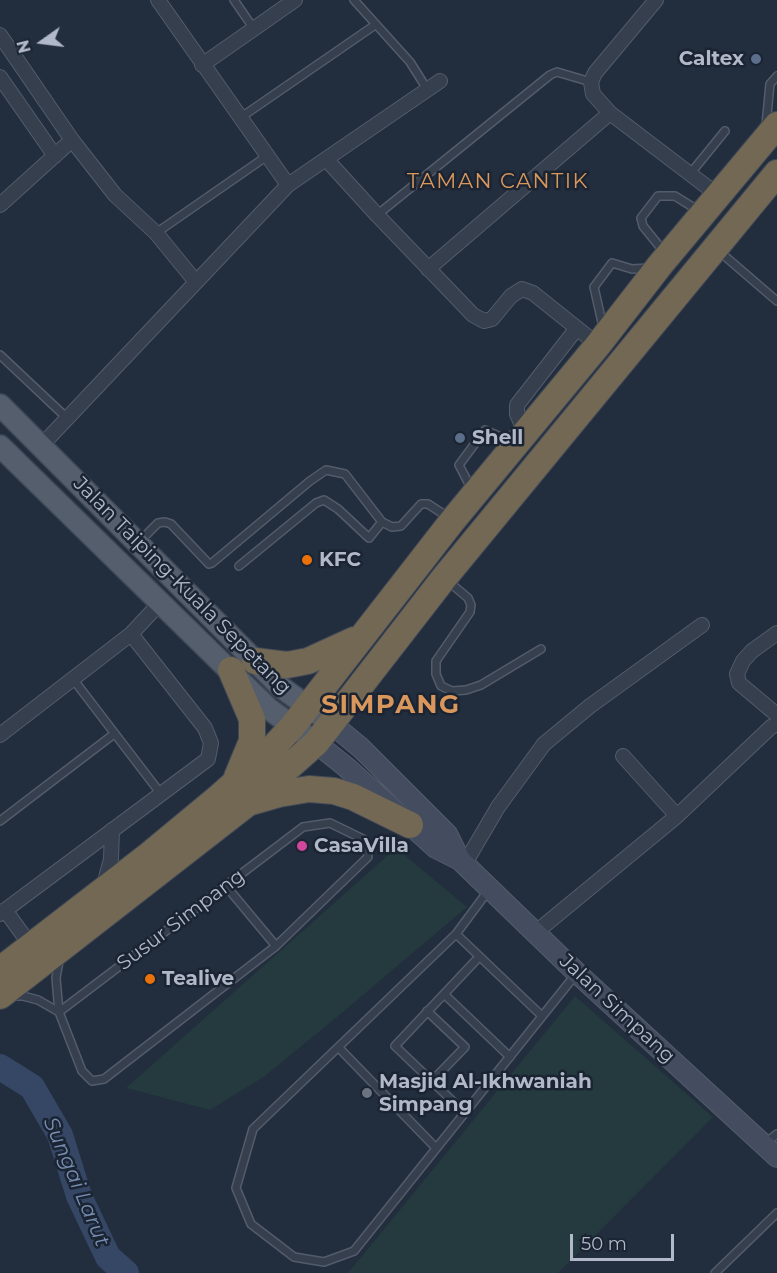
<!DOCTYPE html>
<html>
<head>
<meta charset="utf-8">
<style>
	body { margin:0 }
	#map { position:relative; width:777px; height:1273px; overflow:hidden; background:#222d3d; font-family:Montserrat,sans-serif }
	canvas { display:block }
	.north { position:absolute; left:12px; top:12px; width:60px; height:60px; -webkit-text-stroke:4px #1b2432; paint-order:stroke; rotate:256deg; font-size:16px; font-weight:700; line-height:24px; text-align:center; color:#b1b9c9 }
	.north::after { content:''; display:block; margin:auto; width:21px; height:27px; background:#b1b9c9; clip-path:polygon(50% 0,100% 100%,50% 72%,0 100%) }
	.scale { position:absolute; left:570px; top:1234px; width:104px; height:27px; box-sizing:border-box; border:3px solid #b1b9c9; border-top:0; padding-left:8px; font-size:18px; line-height:21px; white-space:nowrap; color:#b1b9c9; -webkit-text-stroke:4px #1b2432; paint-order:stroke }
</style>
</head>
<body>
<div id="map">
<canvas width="777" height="1273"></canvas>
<div class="north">N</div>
<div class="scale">50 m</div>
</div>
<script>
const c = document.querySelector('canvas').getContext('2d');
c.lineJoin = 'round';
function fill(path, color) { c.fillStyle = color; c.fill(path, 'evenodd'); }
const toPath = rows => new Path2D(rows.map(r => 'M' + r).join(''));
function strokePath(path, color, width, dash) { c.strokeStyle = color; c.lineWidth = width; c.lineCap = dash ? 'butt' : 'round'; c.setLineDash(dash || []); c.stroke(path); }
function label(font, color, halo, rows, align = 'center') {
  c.font = font + ' Montserrat,sans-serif'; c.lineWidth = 5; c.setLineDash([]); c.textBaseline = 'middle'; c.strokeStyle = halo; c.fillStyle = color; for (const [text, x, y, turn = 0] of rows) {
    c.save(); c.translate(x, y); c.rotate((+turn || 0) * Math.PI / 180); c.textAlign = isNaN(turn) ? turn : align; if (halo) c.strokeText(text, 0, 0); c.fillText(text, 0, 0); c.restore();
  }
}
const green = toPath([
	[396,848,467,907,337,1017,265,1076,210,1110,126,1088],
	[575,996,713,1117,558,1273,348,1273]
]);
const river = toPath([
	[0,1067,32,1087,60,1135,79,1196,108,1257,126,1273]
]);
const lane = toPath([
	[234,0,254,29],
	[354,0,410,62,427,89],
	[240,118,375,25],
	[766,125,770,84,777,76],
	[690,174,725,131],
	[377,215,550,75,557,72,591,82],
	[156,233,267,156],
	[664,252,643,226,641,218,658,196,675,196,699,211],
	[720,252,777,301],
	[603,327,594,287,612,263,632,269,649,268],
	[0,355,67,418],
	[471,488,459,465,485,430,501,437,514,437],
	[140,541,158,523,165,522,171,524,209,564,212,563,310,481,326,470,345,474,382,522,392,527,401,526,421,504,428,504,448,517],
	[239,566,316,503,324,500,338,509,369,538,382,522],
	[448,581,468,598,471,605,470,612,436,661,436,674,441,686,452,691,466,690,481,685,541,649],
	[73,679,161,794],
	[0,821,114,734],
	[226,886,276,946],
	[488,891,456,934,253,1129,236,1188,251,1224,294,1257,324,1262,354,1251,576,974],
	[456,934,542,1016],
	[444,994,510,1057],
	[14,996,23,996,38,1000,59,1012],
	[427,1011,465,1047,432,1081],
	[59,1012,303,827,330,823,365,840,368,857,276,946,104,1079,92,1081,82,1071,59,1012,56,978,59,961],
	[339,1048,436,1148],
	[465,1113,395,1046,479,957],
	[765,1143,777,1134],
	[715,1273,777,1213]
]);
const street = toPath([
	[158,0,288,185],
	[656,0,595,73,591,82,593,94,610,113,719,196],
	[0,35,72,140,115,195,156,233,196,282],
	[202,65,295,0],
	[0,77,55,156],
	[326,159,377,215,473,315,484,321,492,319,511,296,522,289,533,293,598,345],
	[0,205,72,140],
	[428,269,610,113],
	[528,430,521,423,517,414,517,405,577,328],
	[41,446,288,185,440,81],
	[777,633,752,651,743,661,737,674,739,683,777,715],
	[0,735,131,634,161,602],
	[623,756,677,816],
	[464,865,498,807,544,744,590,706,702,625],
	[103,889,111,859,112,830],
	[5,910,31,946],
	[0,914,208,759,211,743,205,728,131,634],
	[535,933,677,816,771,727,777,724]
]);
const secondary = toPath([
	[332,724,361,748,447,834,460,860],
	[316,743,346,767,436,848,460,860,577,973,777,1157]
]);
const primary = toPath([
	[0,405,282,688,332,724],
	[0,446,269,709,316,743]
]);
const highway = toPath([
	[255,661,287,665,308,661,354,640],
	[231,670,252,719,252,741,237,777],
	[251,802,279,794,309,789,334,791,353,797,410,825],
	[0,970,149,855,219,797,264,757,292,727,453,520,598,345,660,265,777,125],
	[0,996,248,803,316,743,444,578,777,173]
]);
const markers = [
	[756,59,6,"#5c6f8a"],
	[460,438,6,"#5c6f8a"],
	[307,560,6,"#e8710a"],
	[302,846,6,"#d1479c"],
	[150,979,6,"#e8710a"],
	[367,1093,6,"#6b7280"]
];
const poiNames = [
	["Caltex",744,59,"right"],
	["Shell",472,438],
	["KFC",319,560],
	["CasaVilla",314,846],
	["Tealive",162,979],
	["Masjid Al-Ikhwaniah",379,1082],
	["Simpang",379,1105]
];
const streetNames = [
	["Jalan Taiping-Kuala Sepetang",182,586,45],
	["Susur Simpang",181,920,-37],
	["Jalan Simpang",617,1009,43]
];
const neighbourhoodNames = [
	["TAMAN CANTIK",498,182]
];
const waterNames = [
	["Sungai Larut",76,1182,67]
];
const districtNames = [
	["SIMPANG",391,705]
];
fill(green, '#243a3e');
strokePath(river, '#354765', 26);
strokePath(lane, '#545c6b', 10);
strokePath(street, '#545c6b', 16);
strokePath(secondary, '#545c6b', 22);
strokePath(primary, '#3f4856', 24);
strokePath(highway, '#414958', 28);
strokePath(lane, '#363f4d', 7);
strokePath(street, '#363f4d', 14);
strokePath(secondary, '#444d60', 20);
strokePath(primary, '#545e6d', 21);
strokePath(highway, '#736853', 26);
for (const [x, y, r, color] of markers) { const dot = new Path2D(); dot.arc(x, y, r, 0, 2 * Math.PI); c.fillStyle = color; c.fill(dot); strokePath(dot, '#1b2432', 2); }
label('bold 20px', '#b1b9c9', '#1b2432', poiNames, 'left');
label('20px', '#b1b9c9', '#1b2432', streetNames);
c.letterSpacing = '1.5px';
label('21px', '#d9975c', '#1b2432', neighbourhoodNames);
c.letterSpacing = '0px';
label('italic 21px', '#788eb2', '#1b2432', waterNames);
c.letterSpacing = '1.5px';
label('bold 26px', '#d9975c', '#1b2432', districtNames);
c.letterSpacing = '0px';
</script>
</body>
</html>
